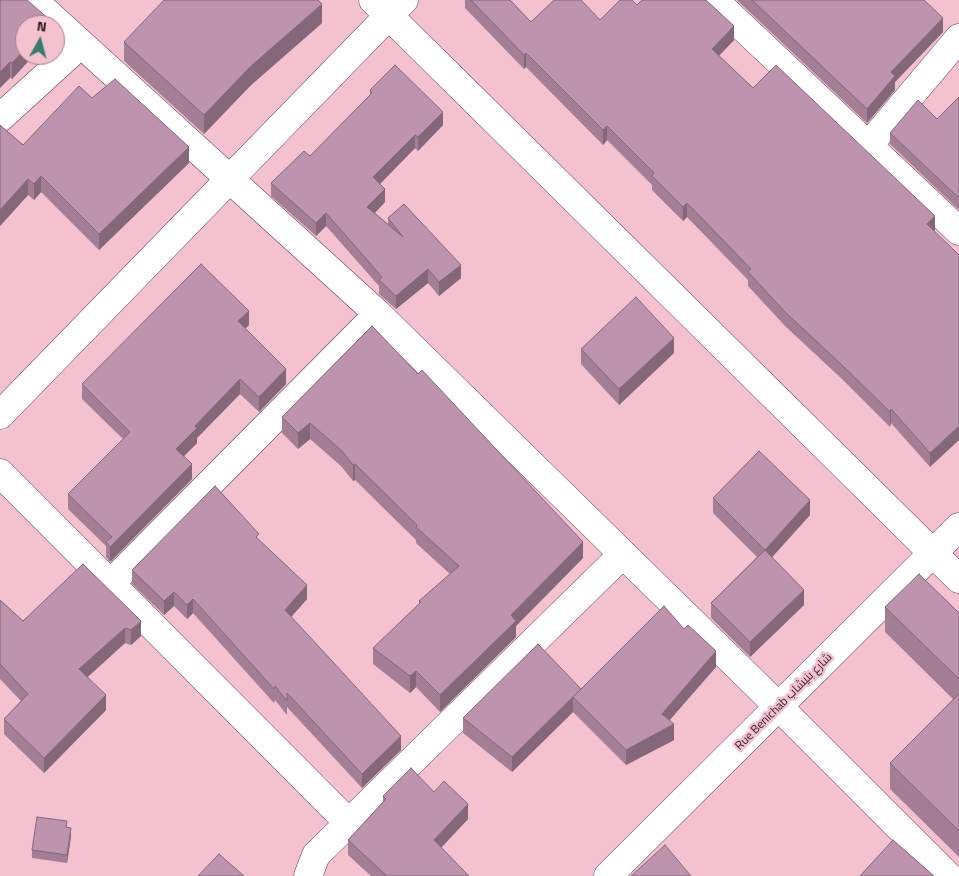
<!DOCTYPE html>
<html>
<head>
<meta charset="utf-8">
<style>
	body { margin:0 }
	#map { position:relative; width:959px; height:876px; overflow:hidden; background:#f4c1ce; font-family:"Titillium Web",sans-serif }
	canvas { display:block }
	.north { position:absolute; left:15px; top:15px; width:50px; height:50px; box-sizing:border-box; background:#f4c1ce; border:1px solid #a67f89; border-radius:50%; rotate:7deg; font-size:14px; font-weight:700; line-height:20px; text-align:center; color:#301d22 }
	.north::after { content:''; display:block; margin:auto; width:18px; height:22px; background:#377c70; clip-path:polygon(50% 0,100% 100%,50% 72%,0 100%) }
</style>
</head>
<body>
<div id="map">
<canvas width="959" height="876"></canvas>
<div class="north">N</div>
</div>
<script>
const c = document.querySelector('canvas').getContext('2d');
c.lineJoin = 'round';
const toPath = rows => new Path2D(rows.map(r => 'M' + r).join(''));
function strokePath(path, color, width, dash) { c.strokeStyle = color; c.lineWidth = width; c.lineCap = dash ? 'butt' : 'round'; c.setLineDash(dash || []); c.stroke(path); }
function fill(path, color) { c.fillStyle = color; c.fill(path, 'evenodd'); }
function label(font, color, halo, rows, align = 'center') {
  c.font = font + ' "Titillium Web",Cairo,sans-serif'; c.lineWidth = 5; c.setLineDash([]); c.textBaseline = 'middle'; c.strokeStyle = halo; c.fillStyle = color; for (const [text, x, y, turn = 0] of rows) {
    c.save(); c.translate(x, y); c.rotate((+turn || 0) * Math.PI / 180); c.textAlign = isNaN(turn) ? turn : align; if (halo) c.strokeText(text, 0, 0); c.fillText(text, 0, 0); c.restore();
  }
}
const minor = toPath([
	[33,0,378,314,779,707,948,876],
	[373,0,959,579],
	[714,0,959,231],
	[0,118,81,44],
	[868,146,959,38],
	[0,415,404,0],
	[0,473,348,822],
	[110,584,378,314],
	[308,876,316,855,623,554],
	[608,876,959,527]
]);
const wall = toPath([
	[0,0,51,25,25,55,34,55,12,79,10,78],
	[465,0,510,0,531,22,600,20,734,40,719,56,753,88,935,230,934,231,930,467,891,423,890,427,842,379,785,326,748,286,748,280,687,217,683,221,652,190,652,185,607,140,603,145,526,67,524,69,465,8],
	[737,0,924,0,943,32,895,82,895,90,867,123],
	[322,23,250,86,204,134,124,61,124,42],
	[370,90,443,125,418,151,415,148,380,184,385,202,375,213,388,224,388,218,461,278,439,296,428,283,396,309,379,294,379,286,326,226,316,236,271,196,271,183,310,156,370,95],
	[959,97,959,208,958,209,890,144,890,133,937,119],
	[92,98,189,163,99,250,41,192,34,200,28,195,0,226,0,125,23,145],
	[249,325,245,329,286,384,259,412,240,394,197,438,197,443,184,456,192,479,110,562,106,557,106,546,68,509,68,494,123,439,82,399,82,384],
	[372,326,583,558,516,626,516,637,440,712,416,687,410,693,373,664,373,648,419,604,419,601,450,574,416,543,416,540,355,480,353,481,342,467,310,439,298,449,282,433,282,417],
	[581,349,674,353,619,405,581,364],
	[713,498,810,515,772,557,804,605,750,657,711,618,711,603,757,557,713,513],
	[259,540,307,599,291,617,401,750,362,788,287,707,287,715,275,700,274,703,193,613,187,619,174,606,164,615,132,584,132,570],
	[83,564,141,636,131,645,125,643,87,677,106,710,44,773,4,734,4,719,21,701,0,679,0,600,23,621],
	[885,607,959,613,959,857,890,789,890,763,953,699,885,632],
	[716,667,669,720,674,740,626,765,573,712,512,772,463,733,463,718,581,689],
	[434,792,468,819,441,848,469,876,371,876,348,855,348,840,383,802,383,796],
	[67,828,71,836,67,863,32,858,32,850]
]);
const shadedWall = toPath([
	[322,4,322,23,250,86,204,134,204,115,250,67],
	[943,18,943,32,895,82,895,90,867,123,867,109,891,72],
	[734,26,734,40,712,63,712,49],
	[25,49,25,55,34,55,12,79,12,63],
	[526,53,526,67,524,69,524,55],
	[10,62,10,78,0,88,0,72],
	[443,112,443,125,418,151,418,137],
	[607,126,607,140,603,145,603,130],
	[415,135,415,148,373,191,373,177],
	[189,147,189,163,99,250,99,234],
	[41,176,41,192,34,200,34,184],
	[28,179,28,195,0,226,0,210],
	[385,189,385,202,367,221,367,207],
	[687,203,687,217,683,221,683,207],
	[326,213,326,226,316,236,316,223],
	[935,216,935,230,927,238,927,224],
	[461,265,461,278,439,296,439,282],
	[428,269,428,283,396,309,396,296],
	[249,311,249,325,238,336,238,321],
	[674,338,674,353,619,405,619,389],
	[286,369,286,384,259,412,259,397],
	[240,379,240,394,197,438,197,443,176,464,176,449,195,426],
	[891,409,891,423,890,427,890,412],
	[310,423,310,439,298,449,298,433],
	[959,426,959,440,930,467,930,453],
	[192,464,192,479,110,562,110,547],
	[355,464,355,480,353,481,353,465],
	[810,500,810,515,765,565,765,550],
	[583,542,583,558,516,626,516,637,440,712,440,695,511,615],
	[307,585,307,599,285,624,285,610],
	[804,590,804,605,750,657,750,642],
	[174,592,174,606,164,615,164,601],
	[193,599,193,613,187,619,187,605],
	[141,621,141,636,131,645,131,630],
	[125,628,125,643,79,685,79,669],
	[716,651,716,667,662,729,662,714],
	[416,671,416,687,410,693,410,676],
	[106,695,106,710,44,773,44,758],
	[573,697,573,712,512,772,512,757],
	[674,724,674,740,626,765,626,750],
	[401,736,401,750,362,788,362,774],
	[468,804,468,819,434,855,434,840],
	[71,828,71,836,67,863,67,855]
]);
const building = toPath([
	[0,0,27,0,51,21,47,25,25,25,25,49,12,63,10,62,0,72,0,0],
	[164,0,318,0,322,4,250,67,204,115,124,42,164,0],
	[471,0,510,0,531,22,554,0,581,0,600,20,620,0,632,0,637,5,642,0,706,0,734,26,712,49,753,88,776,65,935,216,927,224,959,255,959,426,930,453,891,409,890,412,842,365,785,312,748,272,751,269,687,203,683,207,652,176,654,173,607,126,603,130,526,53,524,55,471,0],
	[752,0,924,0,943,18,891,72,895,76,867,109,752,0],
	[395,65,443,112,418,137,415,135,373,177,385,189,367,207,403,237,388,218,404,204,461,265,439,282,428,269,396,296,379,280,382,277,326,213,316,223,271,183,304,151,310,156,372,93,370,90,395,65],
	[115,79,189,147,99,234,41,176,34,184,28,179,0,210,0,125,23,145,79,86,92,98,115,79],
	[959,97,959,197,958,197,890,133,918,100,937,119,959,97],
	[201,264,249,311,238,321,286,369,259,397,240,379,195,426,197,428,176,449,192,464,110,547,106,542,112,537,68,494,130,432,82,384,201,264],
	[636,297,674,338,619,389,581,349,636,297],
	[372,326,418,374,422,370,583,542,511,615,516,621,440,695,416,671,410,676,373,648,421,602,419,601,459,566,416,527,417,525,355,464,353,465,342,451,310,423,298,433,282,417,372,326],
	[759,451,810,500,765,550,713,498,759,451],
	[215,486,259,534,256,537,307,585,285,610,401,736,362,774,287,693,287,701,275,686,274,689,193,599,187,605,174,592,164,601,132,570,215,486],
	[765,550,804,590,750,642,711,603,765,550],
	[83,564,141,621,131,630,125,628,79,669,106,695,44,758,4,719,28,694,0,664,0,600,23,621,83,564],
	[919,574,959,613,959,679,885,607,919,574],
	[664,606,684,629,688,625,716,651,662,714,674,724,626,750,573,697,664,606],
	[538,644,581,689,512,757,463,718,538,644],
	[959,694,959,831,890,763,959,694],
	[411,768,434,792,444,781,468,804,434,840,469,876,387,876,348,840,386,799,383,796,411,768],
	[37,817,67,821,66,827,71,828,67,855,32,850,37,817],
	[893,840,934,876,860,876,893,840],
	[665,845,691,876,631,876,665,845],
	[219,854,244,876,198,876,219,854]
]);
const streetNames = [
	["Rue Benichab شارع بنيشاب",784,702,-45]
];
strokePath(minor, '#683e4a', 29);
strokePath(minor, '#fff', 28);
fill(wall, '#a37e95');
fill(shadedWall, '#846779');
fill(building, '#bd93ad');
strokePath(building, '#846779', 1);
label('12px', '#301d22', '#f4c1ce', streetNames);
</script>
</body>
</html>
